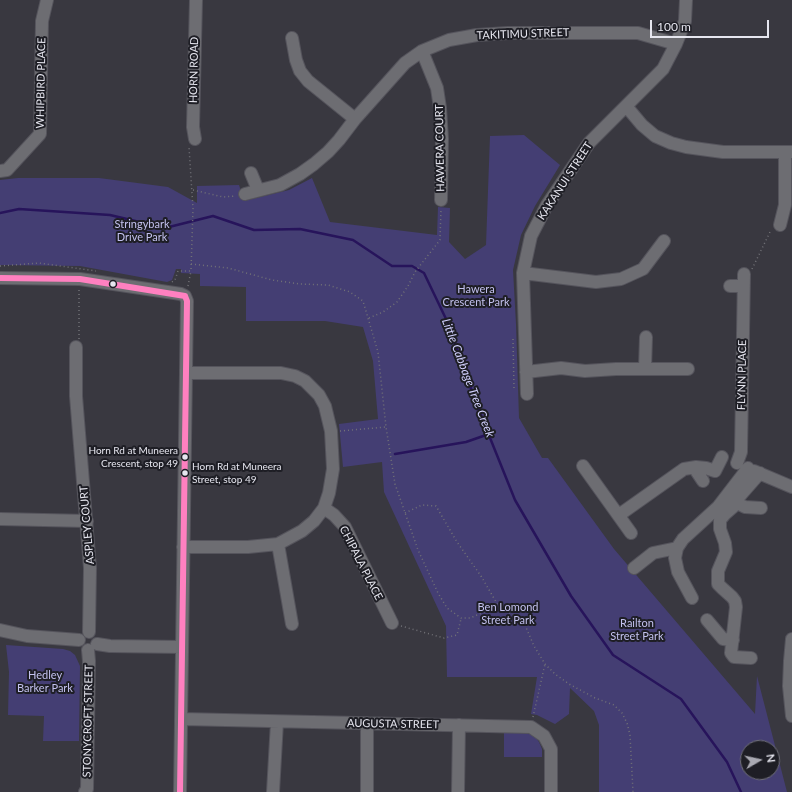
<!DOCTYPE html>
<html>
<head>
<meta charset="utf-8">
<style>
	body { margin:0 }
	#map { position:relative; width:792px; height:792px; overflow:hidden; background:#393840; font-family:Lato,sans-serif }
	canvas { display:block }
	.north { position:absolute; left:740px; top:740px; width:40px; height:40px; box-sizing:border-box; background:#1e1e25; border:1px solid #6e6e76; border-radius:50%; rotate:81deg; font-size:11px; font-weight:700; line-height:16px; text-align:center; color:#e6e6ef }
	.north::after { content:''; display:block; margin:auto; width:14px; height:18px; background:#a9a9b2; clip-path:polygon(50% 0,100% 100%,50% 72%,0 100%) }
	.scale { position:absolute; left:650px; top:20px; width:119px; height:18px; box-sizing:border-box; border:2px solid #e6e6ef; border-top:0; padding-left:5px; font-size:12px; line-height:14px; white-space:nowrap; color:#e6e6ef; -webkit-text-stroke:3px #1e1e25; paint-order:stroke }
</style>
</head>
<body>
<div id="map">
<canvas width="792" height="792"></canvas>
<div class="north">N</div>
<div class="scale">100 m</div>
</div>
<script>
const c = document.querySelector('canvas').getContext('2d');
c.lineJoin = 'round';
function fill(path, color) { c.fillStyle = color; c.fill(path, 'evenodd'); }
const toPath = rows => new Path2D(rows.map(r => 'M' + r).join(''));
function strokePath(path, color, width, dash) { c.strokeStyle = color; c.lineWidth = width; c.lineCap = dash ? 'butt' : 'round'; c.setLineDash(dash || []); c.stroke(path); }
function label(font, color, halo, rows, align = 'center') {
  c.font = font + ' Lato,sans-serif'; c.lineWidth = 4; c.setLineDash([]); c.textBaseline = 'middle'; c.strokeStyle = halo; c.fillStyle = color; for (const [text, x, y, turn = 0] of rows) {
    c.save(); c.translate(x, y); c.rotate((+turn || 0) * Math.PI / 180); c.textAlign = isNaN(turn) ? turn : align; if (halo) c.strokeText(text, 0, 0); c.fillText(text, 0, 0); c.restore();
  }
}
const green = toPath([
	[524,135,560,165,535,206,521,235,513,270,516,324,519,418,542,458,548,458,614,549,755,714,757,676,787,792,599,792,599,725,594,711,570,688,569,714,555,724,537,715,531,714,537,677,447,677,446,626,384,492,382,462,343,467,339,424,378,419,373,361,363,327,325,321,246,321,246,287,200,286,200,274,181,273,181,269,176,269,172,280,167,282,80,266,0,265,0,180,18,178,99,178,168,187,197,203,197,186,239,185,244,201,289,190,312,178,330,222,437,235,438,207,450,208,449,242,465,259,486,245,490,136],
	[748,748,772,748,772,772,748,772],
	[6,645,63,649,70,651,75,655,80,666,79,741,43,741,44,716,8,715,9,672],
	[504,731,528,731,534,735,539,742,542,749,542,757,504,757]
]);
const stream = toPath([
	[0,213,19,209,110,215,165,228,213,216,254,230,300,229,353,240,392,266,412,266,424,273,447,321,476,403,515,500,571,596,613,655,681,699,727,762,741,792],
	[395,454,466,442,489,434]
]);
const path = toPath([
	[193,190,223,197,235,196],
	[191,264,228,268,272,280,300,284,328,285,350,292,363,301,378,352,386,427,395,484,418,550,438,593,447,608,461,618,470,618,489,610,499,607,512,614,525,625,534,646,545,664,555,674,569,684,595,698,614,705,622,713,627,723,630,735,633,792],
	[0,266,39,263,96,271],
	[752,269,771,230],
	[172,282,175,280,178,271,191,271,193,209,189,147],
	[188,286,191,271],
	[369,318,383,312,397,302,408,286,415,272,440,240,441,210],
	[79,339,79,289],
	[513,339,514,389],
	[340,431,386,427],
	[405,513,422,505,436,506,457,542,481,576,499,607],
	[401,626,444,638,457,635,461,619],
	[533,717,545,664]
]);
const minor = toPath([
	[292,38,296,60,300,71,308,81,355,119],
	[422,51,437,88,440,108,442,139,441,200],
	[626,106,642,125,655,136,671,143,686,147,723,152,792,152],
	[195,139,193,127,196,0],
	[0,171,7,170,40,134,42,21,47,0],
	[251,173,258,190],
	[245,194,280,185,300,174,314,164,328,152,339,140,355,119,405,63,422,51,449,40,477,35,508,33,638,33,676,44],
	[780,225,785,205,785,152],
	[523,273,596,282,621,279,643,269,664,241],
	[0,278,80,279,181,294,185,296,187,301,180,792],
	[730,286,743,286],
	[76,347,76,396,90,568,89,632],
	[645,369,646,337],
	[526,372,561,368,585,371,616,369,688,369],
	[527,394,523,273,531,236,547,205,589,143,663,69,676,44,685,21,686,0],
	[737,463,741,452,744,274],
	[583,466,631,533],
	[696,467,697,472,703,481],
	[754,471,792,487],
	[735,502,745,507,761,508],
	[324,508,334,515,345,527,392,623],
	[619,515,684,469,696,467,706,468,715,471,722,457],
	[0,519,87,521],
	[278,544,292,624],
	[183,547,248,547,278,544,302,531,314,521,324,508,329,493,333,469,331,431,325,406,319,395,305,381,295,376,281,373,186,373],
	[634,568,653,553,677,548],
	[692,598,678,572,675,558,677,548,683,539,718,507,748,468],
	[707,620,723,639,733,640],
	[0,630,27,636,79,640],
	[792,639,790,661,789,686,792,716],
	[97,644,110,646,182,647],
	[751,658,734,657,731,653,736,607,735,601,732,597,722,588,718,584,718,571,726,552,725,543,720,529,720,520,725,514,733,507,738,498,760,473],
	[182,719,531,727,544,736,551,749,551,792],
	[85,792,87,789,89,661,88,650],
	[273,792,277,722],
	[367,792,367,723],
	[458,792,459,725]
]);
const bus1 = toPath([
	[0,278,80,279,185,296],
	[180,792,187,301,185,296]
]);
const markers = [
	[113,284,3.5,"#e6e6ef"],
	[185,457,3.5,"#e6e6ef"],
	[185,473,3.5,"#e6e6ef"]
];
const busNames = [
	["Horn Rd at Muneera",178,451],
	["Crescent, stop 49",178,464],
	["Horn Rd at Muneera",192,467,"left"],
	["Street, stop 49",192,480,"left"]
];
const streetNames = [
	["TAKITIMU STREET",523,34,-2],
	["HORN ROAD",194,70,-89],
	["WHIPBIRD PLACE",41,83,-89],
	["HAWERA COURT",440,148,-91],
	["KAKANUI STREET",565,181,-57],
	["FLYNN PLACE",742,375,-89],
	["ASPLEY COURT",87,525,-95],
	["CHIPALA PLACE",361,563,63],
	["STONYCROFT STREET",88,721,-89],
	["AUGUSTA STREET",393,724,1]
];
const parkNames = [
	["Stringybark",142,224],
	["Drive Park",142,237],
	["Hawera",476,289],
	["Crescent Park",476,302],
	["Ben Lomond",508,607],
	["Street Park",508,620],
	["Railton",637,623],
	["Street Park",637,636],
	["Hedley",45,675],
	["Barker Park",45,688]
];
const waterNames = [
	["Little Cabbage Tree Creek",468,378,69]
];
fill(green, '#443e73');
strokePath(stream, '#27145b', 2.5);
strokePath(minor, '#55545c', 14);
strokePath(path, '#727277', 1.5, [1, 3]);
strokePath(minor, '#6d6d72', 12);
strokePath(bus1, '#ff80c0', 6);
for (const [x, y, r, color] of markers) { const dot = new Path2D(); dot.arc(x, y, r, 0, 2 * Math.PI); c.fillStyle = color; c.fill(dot); strokePath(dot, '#1e1e25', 1.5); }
label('10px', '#e6e6ef', '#1e1e25', busNames, 'right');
label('11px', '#e6e6ef', '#1e1e25', streetNames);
label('11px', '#c3c1ee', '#1e1e25', parkNames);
label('italic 12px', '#d1d0fd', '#1e1e25', waterNames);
</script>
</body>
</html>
